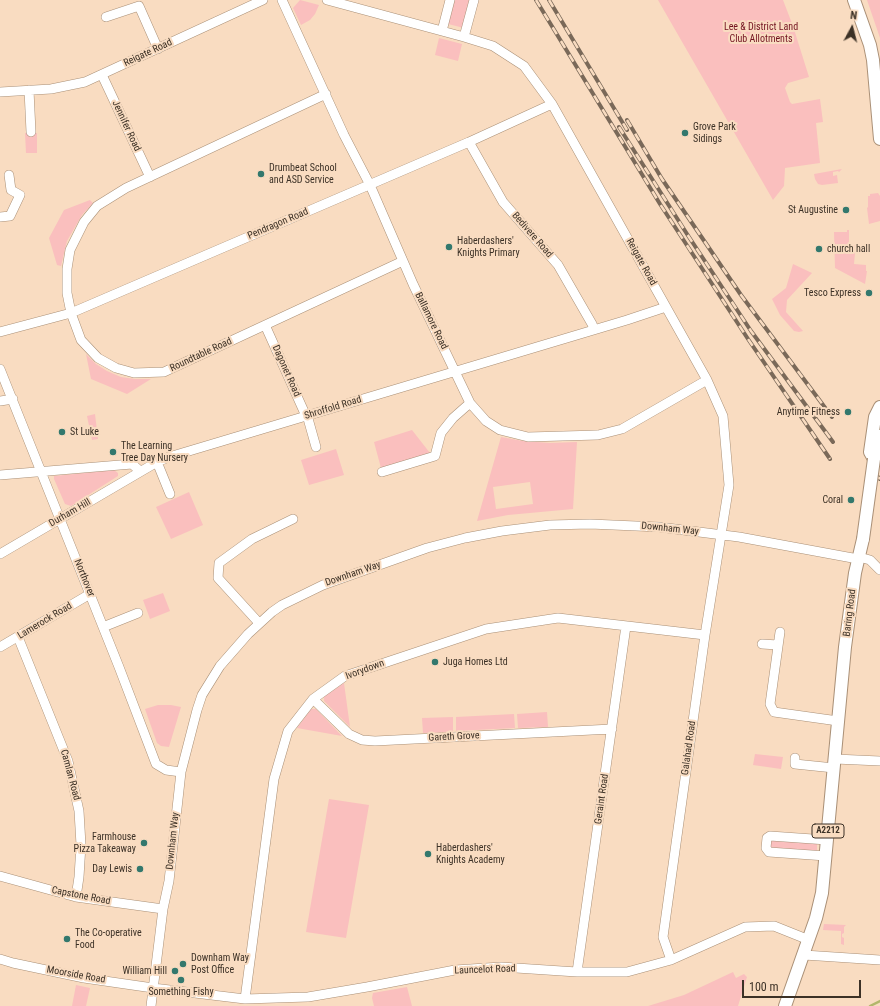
<!DOCTYPE html>
<html>
<head>
<meta charset="utf-8">
<style>
	body { margin:0 }
	#map { position:relative; width:880px; height:1006px; overflow:hidden; background:#f9dcc1; font-family:"Roboto Condensed",sans-serif }
	canvas { display:block }
	.north { position:absolute; left:832px; top:8px; width:40px; height:40px; -webkit-text-stroke:3px #f9dcc1; paint-order:stroke; rotate:7deg; font-size:11px; font-weight:700; line-height:16px; text-align:center; color:#3c3126 }
	.north::after { content:''; display:block; margin:auto; width:14px; height:18px; background:#3c3126; clip-path:polygon(50% 0,100% 100%,50% 72%,0 100%) }
	.scale { position:absolute; left:742px; top:980px; width:119px; height:18px; box-sizing:border-box; border:2px solid #3c3126; border-top:0; padding-left:5px; font-size:12px; line-height:14px; white-space:nowrap; color:#3c3126; -webkit-text-stroke:3px #f9dcc1; paint-order:stroke }
</style>
</head>
<body>
<div id="map">
<canvas width="880" height="1006"></canvas>
<div class="north">N</div>
<div class="scale">100 m</div>
</div>
<script>
const c = document.querySelector('canvas').getContext('2d');
c.lineJoin = 'round';
function fill(path, color) { c.fillStyle = color; c.fill(path, 'evenodd'); }
const toPath = rows => new Path2D(rows.map(r => 'M' + r).join(''));
function strokePath(path, color, width, dash) { c.strokeStyle = color; c.lineWidth = width; c.lineCap = dash ? 'butt' : 'round'; c.setLineDash(dash || []); c.stroke(path); }
function label(font, color, halo, rows, align = 'center') {
  c.font = font + ' "Roboto Condensed",sans-serif'; c.lineWidth = 4; c.setLineDash([]); c.textBaseline = 'middle'; c.strokeStyle = halo; c.fillStyle = color; for (const [text, x, y, turn = 0] of rows) {
    c.save(); c.translate(x, y); c.rotate((+turn || 0) * Math.PI / 180); c.textAlign = isNaN(turn) ? turn : align; if (halo) c.strokeText(text, 0, 0); c.fillText(text, 0, 0); c.restore();
  }
}
const green = toPath([
	[300,0,319,5,315,14,310,20,301,25,293,8],
	[454,0,471,0,464,28,448,24],
	[658,0,783,0,793,26,809,77,788,83,785,88,790,102,792,104,820,99,823,122,816,123,820,163,785,168,784,186,773,200],
	[867,0,880,0,880,38],
	[439,38,462,44,458,61,435,55],
	[25,133,37,133,37,153,26,153],
	[842,169,839,172,838,171,833,172,833,176,837,175,838,183,822,185,818,184,815,179,814,174],
	[878,193,880,196,880,221,869,224,867,208,868,207,868,196,870,196,870,194],
	[90,200,93,203,82,215,67,241,61,266,57,265,49,238,64,210],
	[847,230,849,230,849,245,856,245,855,247,854,247,854,253,855,253,854,264,866,265,866,271,867,271,865,284,835,268,834,232,847,232],
	[793,264,812,273,787,300,786,312,803,331,799,332,794,331,780,315,772,299,786,288],
	[86,354,96,364,107,371,121,377,135,379,151,379,127,394,91,379],
	[95,414,98,439,92,440,87,416],
	[412,430,430,453,381,468,374,442],
	[501,437,523,441,550,443,577,442,573,509,508,515,477,521],
	[530,482,533,504,496,509,493,487],
	[336,449,344,475,309,485,301,460],
	[114,470,118,473,118,476,71,506,65,504,54,479,54,476],
	[189,492,203,525,171,539,156,507],
	[163,593,170,611,150,619,143,600],
	[344,683,350,727,324,701,324,696],
	[158,705,171,705,181,707,169,747,161,746,157,743,145,709],
	[311,709,316,709,342,736,297,728],
	[547,712,548,727,518,728,517,714],
	[514,714,515,728,456,731,456,717],
	[453,717,453,732,423,733,422,718],
	[755,754,783,757,781,769,753,765],
	[329,799,369,805,346,938,306,932],
	[769,839,817,843,817,852,769,849],
	[824,924,846,925,844,927,844,933,842,934,842,937,844,938,844,945,841,944,841,931,823,930],
	[733,972,736,978,744,974,747,977,738,1006,648,1006,684,995],
	[76,985,90,988,86,1006,72,1006],
	[407,987,412,1006,374,1006,372,998,373,993]
]);
const stream = toPath([
	[870,1006,880,1001]
]);
const minor = toPath([
	[282,0,344,135,370,185,413,284,470,403,486,421,500,430,528,437,598,435,622,429,707,380],
	[327,0,464,37,493,46,524,66,552,104,707,380,723,416,729,485,705,635,663,937,671,960],
	[106,17,139,6,158,49],
	[442,31,450,0],
	[464,37,474,0],
	[102,75,150,177],
	[29,90,31,132],
	[0,92,51,89,85,82,263,0],
	[326,94,126,188,97,206,84,222,70,250,67,269,67,293,71,313,81,340,98,358,116,368,134,373,164,372,403,261],
	[469,142,503,202,558,265,592,324,594,329],
	[0,217,10,216,20,195,11,190,9,175],
	[265,325,306,416],
	[0,332,71,313,469,142,552,104],
	[0,369,119,667,156,764,166,770,181,772],
	[0,401,13,399],
	[307,415,316,447],
	[157,462,170,494],
	[382,472,435,456,441,433,453,418,470,403],
	[0,475,132,464,140,471],
	[0,554,157,462,169,457,627,320,666,307],
	[859,557,870,560,880,570],
	[259,623,218,578,219,563,252,539,293,519],
	[103,627,138,613],
	[780,632,770,704,774,712,838,721],
	[18,637,68,761,79,811,81,845,79,877,76,897],
	[762,644,778,645],
	[0,647,90,594],
	[313,699,349,734,362,740,375,741,612,729],
	[795,758,795,764,834,768],
	[835,759,880,761],
	[826,856,769,852,766,848,767,838,770,836,827,840],
	[0,876,76,897,163,909],
	[804,955,880,960],
	[0,959,13,963,84,978,153,988,245,999,308,997,367,987,455,970,501,967,577,972,627,972,671,960,745,927,774,926,809,940],
	[577,972,626,626],
	[245,999,274,779,288,731,313,699,345,676,486,629,558,618,705,635],
	[151,1006,163,909,169,881,181,772,197,710,202,695,220,666,248,634,272,612,282,605,323,585,427,548,465,538,502,531,550,525,590,524,659,527,739,537,858,559]
]);
const major = toPath([
	[854,0,870,45,873,60,880,139],
	[880,407,875,417,870,452,874,459,878,453,880,436],
	[785,1006,816,918,822,893,845,647,855,573,863,539]
]);
const rail = toPath([
	[536,0,660,204,748,339,830,459],
	[549,0,627,130],
	[627,120,662,179,741,295,832,417],
	[619,127,687,234,751,331,833,442],
	[878,477,880,479]
]);
const majorBridge = toPath([
	[863,539,874,459]
]);
const markers = [
	[685,133,4,"#33786d"],
	[261,174,4,"#33786d"],
	[846,210,4,"#33786d"],
	[449,247,4,"#33786d"],
	[819,249,4,"#33786d"],
	[869,293,4,"#33786d"],
	[848,412,4,"#33786d"],
	[62,432,4,"#33786d"],
	[113,452,4,"#33786d"],
	[851,500,4,"#33786d"],
	[435,662,4,"#33786d"],
	[144,843,4,"#33786d"],
	[428,854,4,"#33786d"],
	[140,869,4,"#33786d"],
	[67,939,4,"#33786d"],
	[183,964,4,"#33786d"],
	[175,971,4,"#33786d"],
	[181,980,4,"#33786d"]
];
const shields = [
	[828,831,32]
];
const shieldNames = [
	["A2212",828,831]
];
const parkNames = [
	["Lee & District Land",761,27],
	["Club Allotments",761,39]
];
const streetNames = [
	["Reigate Road",148,53,-25],
	["Jennifer Road",126,126,65],
	["Pendragon Road",278,224,-23],
	["Bedivere Road",532,235,49],
	["Reigate Road",641,262,61],
	["Ballamore Road",431,321,64],
	["Roundtable Road",201,355,-25],
	["Dagonet Road",286,371,66],
	["Shroffold Road",333,408,-17],
	["Durham Hill",70,513,-30],
	["Downham Way",670,529,6],
	["Downham Way",353,574,-19],
	["Northover",84,578,68],
	["Baring Road",850,613,-83],
	["Lamerock Road",45,621,-31],
	["Ivorydown",365,670,-20],
	["Gareth Grove",454,737,-3],
	["Galahad Road",689,748,-82],
	["Camlan Road",70,775,75],
	["Geraint Road",602,799,-82],
	["Downham Way",173,841,-84],
	["Capstone Road",81,896,11],
	["Launcelot Road",485,970,-2],
	["Moorside Road",76,975,10]
];
const poiNames = [
	["Grove Park",693,127],
	["Sidings",693,139],
	["Drumbeat School",269,168],
	["and ASD Service",269,180],
	["St Augustine",838,210,"right"],
	["Haberdashers'",457,241],
	["Knights Primary",457,253],
	["church hall",827,249],
	["Tesco Express",861,293,"right"],
	["Anytime Fitness",840,412,"right"],
	["St Luke",70,432],
	["The Learning",121,446],
	["Tree Day Nursery",121,458],
	["Coral",843,500,"right"],
	["Juga Homes Ltd",443,662],
	["Farmhouse",136,837,"right"],
	["Pizza Takeaway",136,849,"right"],
	["Haberdashers'",436,848],
	["Knights Academy",436,860],
	["Day Lewis",132,869,"right"],
	["The Co-operative",75,933],
	["Food",75,945],
	["Downham Way",191,958],
	["Post Office",191,970],
	["William Hill",167,971,"right"],
	["Something Fishy",181,992,"center"]
];
fill(green, '#fabfbe');
strokePath(stream, '#b2b76c', 2.5);
strokePath(minor, '#aa9077', 10);
strokePath(major, '#aa9077', 14);
strokePath(minor, '#fff', 9);
strokePath(major, '#fff', 12);
strokePath(rail, '#7a6959', 4);
strokePath(rail, '#f9dcc1', 2.5, [8]);
strokePath(majorBridge, '#aa9077', 14, []);
strokePath(majorBridge, '#fff', 12);
for (const [x, y, r, color] of markers) { const dot = new Path2D(); dot.arc(x, y, r, 0, 2 * Math.PI); c.fillStyle = color; c.fill(dot); strokePath(dot, '#f9dcc1', 1.5); }
for (const [x, y, w] of shields) { const box = new Path2D(); box.roundRect(x - w / 2, y - 7, w, 14, 3); c.fillStyle = '#f9dcc1'; c.fill(box); strokePath(box, '#3c3126', 1); }
label('bold 9px', '#3c3126', null, shieldNames);
label('10px', '#721320', '#f9dcc1', parkNames);
label('10px', '#3c3126', '#f9dcc1', streetNames);
label('10px', '#3c3126', '#f9dcc1', poiNames, 'left');
</script>
</body>
</html>
